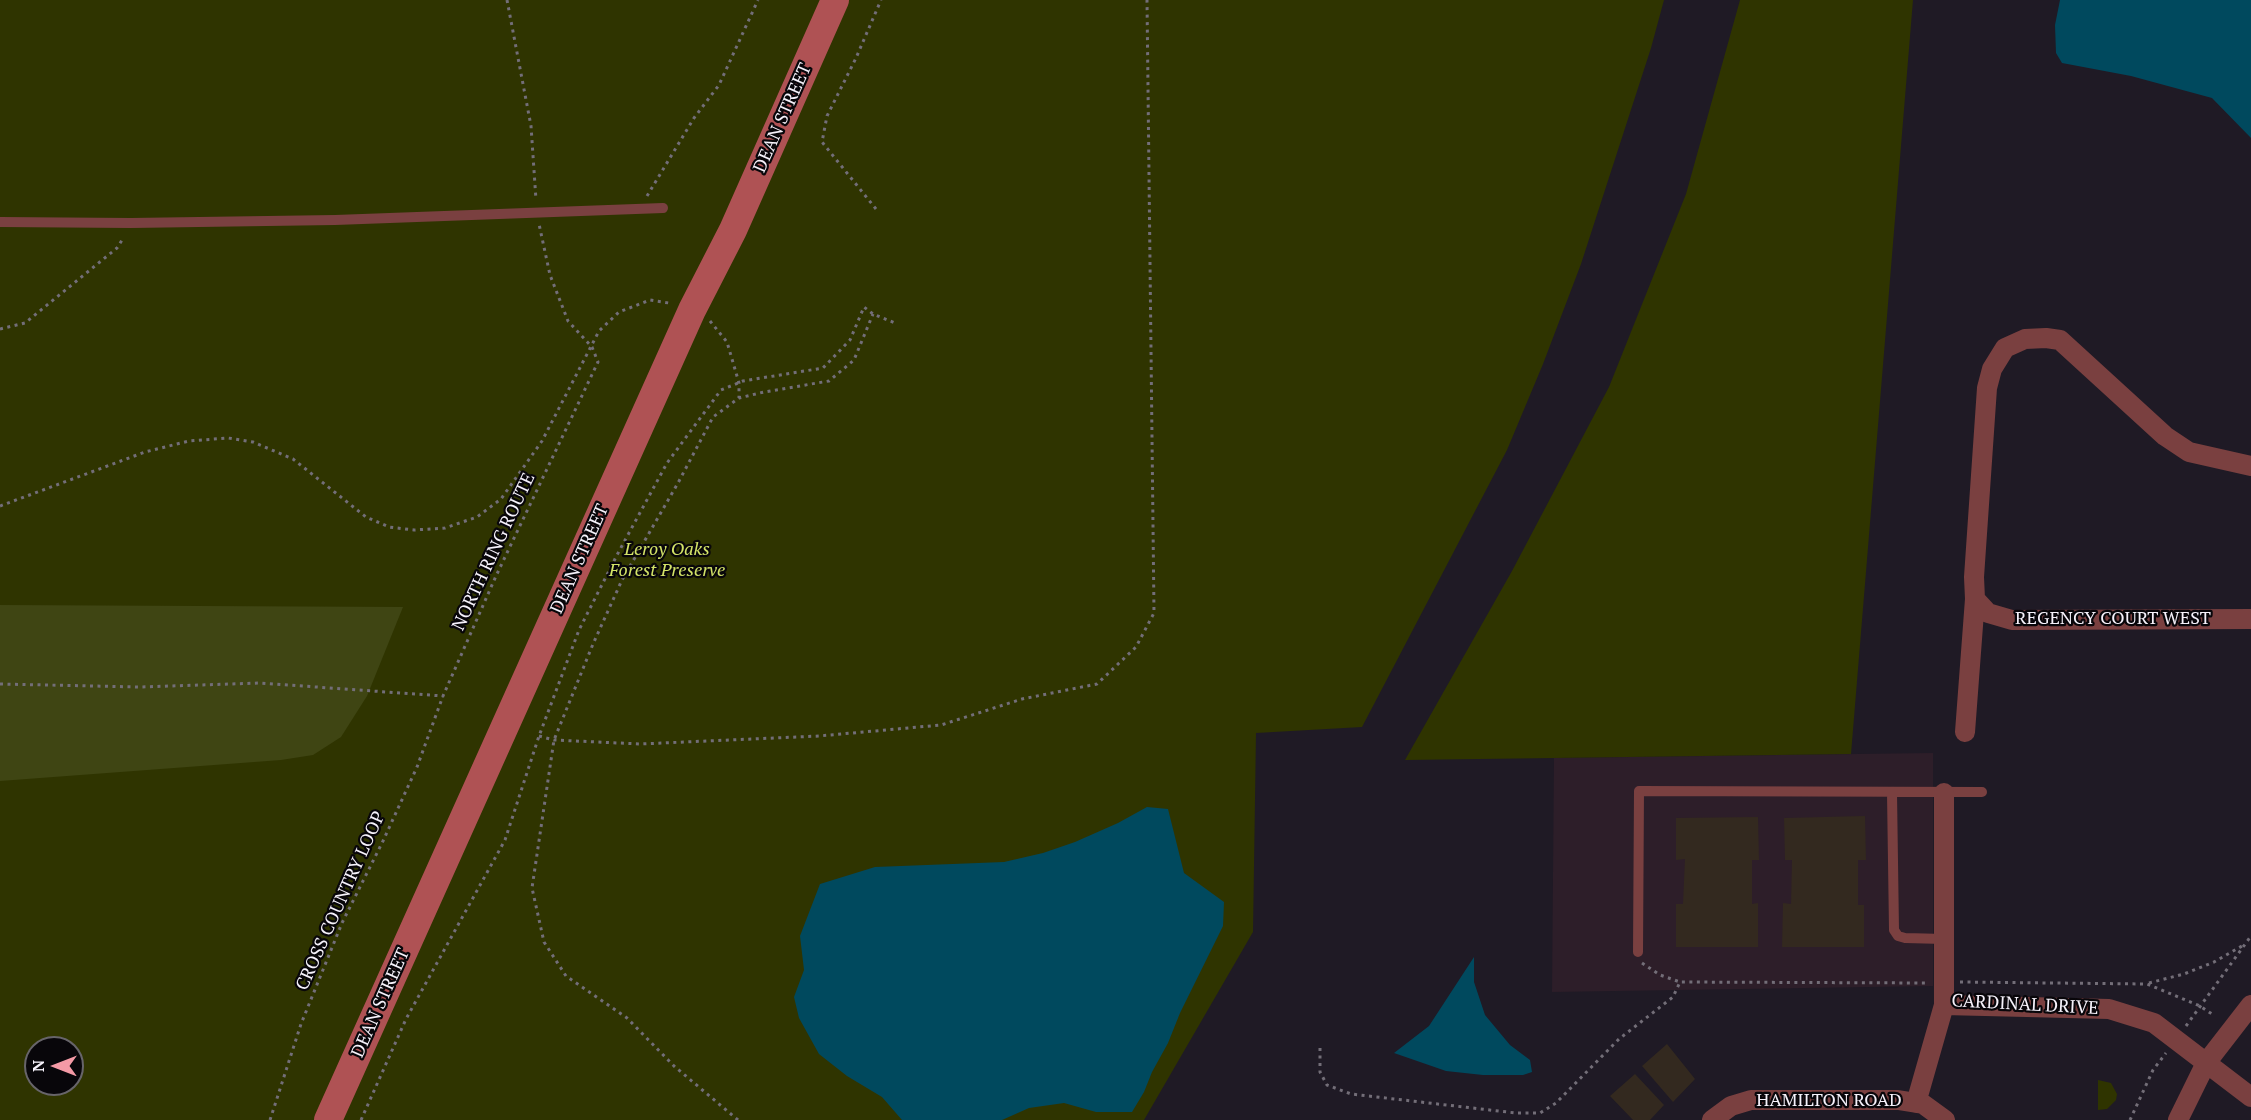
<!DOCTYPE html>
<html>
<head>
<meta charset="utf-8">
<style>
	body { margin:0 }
	#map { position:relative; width:2251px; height:1120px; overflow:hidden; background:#1f1a25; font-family:"PT Serif",serif }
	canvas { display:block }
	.north { position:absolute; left:24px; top:1036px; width:60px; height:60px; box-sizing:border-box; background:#08060a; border:2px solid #67646a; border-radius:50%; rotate:270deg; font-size:16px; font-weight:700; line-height:24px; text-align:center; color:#f6f2fb }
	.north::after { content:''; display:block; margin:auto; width:21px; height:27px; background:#f49aa6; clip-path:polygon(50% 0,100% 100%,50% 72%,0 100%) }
</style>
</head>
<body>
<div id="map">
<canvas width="2251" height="1120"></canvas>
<div class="north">N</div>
</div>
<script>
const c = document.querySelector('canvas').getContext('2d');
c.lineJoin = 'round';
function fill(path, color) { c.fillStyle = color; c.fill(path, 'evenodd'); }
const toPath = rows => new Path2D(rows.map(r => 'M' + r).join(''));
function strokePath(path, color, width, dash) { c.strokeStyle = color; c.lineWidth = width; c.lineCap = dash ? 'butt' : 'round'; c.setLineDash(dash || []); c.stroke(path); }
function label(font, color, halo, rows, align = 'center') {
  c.font = font + ' "PT Serif",serif'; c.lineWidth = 4.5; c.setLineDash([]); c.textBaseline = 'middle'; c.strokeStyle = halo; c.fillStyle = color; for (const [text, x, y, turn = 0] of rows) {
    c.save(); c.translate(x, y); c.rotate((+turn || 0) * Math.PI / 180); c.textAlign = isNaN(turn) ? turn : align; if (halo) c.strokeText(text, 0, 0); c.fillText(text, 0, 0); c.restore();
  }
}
const commercial = toPath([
	[1933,753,1933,986,1552,992,1554,758]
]);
const green = toPath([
	[0,0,1664,0,1651,48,1581,264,1543,364,1507,450,1362,727,1256,733,1253,932,1144,1120,0,1120],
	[36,1048,72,1048,72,1084,36,1084],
	[1740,0,1913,0,1851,754,1405,760,1512,571,1609,387,1686,194],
	[2098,1080,2111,1083,2117,1094,2116,1100,2107,1109,2098,1110]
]);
const forest = toPath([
	[0,605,403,607,367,696,341,737,313,755,281,760,0,781]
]);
const water = toPath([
	[2060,0,2251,0,2251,138,2212,98,2131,76,2062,63,2056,53,2055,25],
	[1147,807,1168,809,1184,873,1224,902,1223,926,1180,1013,1168,1043,1152,1072,1144,1092,1132,1112,1096,1112,1064,1103,1029,1108,1002,1120,902,1120,882,1097,847,1076,819,1054,799,1018,794,997,804,970,800,936,820,884,875,867,1004,862,1043,853,1075,842,1118,823],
	[1474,957,1474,982,1485,1015,1510,1045,1530,1060,1532,1072,1523,1075,1483,1075,1446,1071,1394,1053,1429,1026]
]);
const building = toPath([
	[1865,816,1866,860,1858,860,1858,905,1864,905,1864,947,1782,947,1783,903,1791,904,1792,860,1785,860,1784,818],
	[1758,817,1759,860,1752,860,1752,904,1758,903,1758,947,1676,947,1676,904,1683,904,1685,859,1676,860,1676,818],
	[1667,1044,1695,1079,1673,1102,1642,1066],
	[1635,1074,1664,1105,1650,1120,1633,1120,1610,1096]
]);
const path = toPath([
	[507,0,531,126,536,200],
	[647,196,694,118,719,85,758,0],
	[876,209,822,142,827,116,856,58,881,0],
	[710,321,727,342,739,383,739,398],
	[0,329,25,323,117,248,124,237],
	[0,506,145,452,189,441,228,438,253,442,293,459,366,517,389,527,414,530,445,528,477,517,501,499,542,441,599,331,619,312,650,300,669,303],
	[0,684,140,687,260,683,443,696,496,576,598,362,592,347,568,321,550,275,539,224],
	[539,736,554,740,640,744,819,736,941,725,1022,699,1097,684,1136,647,1154,613,1147,0],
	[1642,963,1660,975,1680,982],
	[1960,982,2147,984,2200,1006,2215,1016],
	[2149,983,2184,974,2214,962,2242,946],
	[2186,1026,2251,936],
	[1320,1048,1320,1072,1327,1085,1351,1094,1516,1113,1540,1113,1556,1103,1619,1039,1673,997,1680,982,1927,983],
	[270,1120,301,1024,342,923,383,841,417,767,443,696],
	[361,1120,406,1019,505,840,539,736,579,630,617,555,667,463,721,390,743,381,823,368,850,340,864,307,873,314,895,323],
	[738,1120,674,1066,627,1018,566,976,544,942,532,888,554,740,593,644,622,580,678,483,713,417,739,398,764,392,829,381,854,360,873,314],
	[2130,1120,2153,1070,2166,1053]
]);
const lane = toPath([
	[0,222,131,223,335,220,663,208],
	[1892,793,1894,930,1898,936,1905,938,1944,939],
	[1638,952,1639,791,1982,792]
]);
const street = toPath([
	[2251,466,2189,452,2165,436,2060,340,2046,338,2025,339,2005,348,1992,369,1987,388,1974,577,1975,599,1988,613,2012,620,2251,619],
	[1965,732,1975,599],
	[1944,1005,2109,1009,2154,1023,2251,1097],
	[1916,1103,1944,1005,1944,793],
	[1712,1120,1731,1106,1751,1100,1898,1100,1923,1104,1945,1120],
	[2178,1120,2206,1063,2251,1005]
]);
const secondary = toPath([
	[328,1120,692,310,733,230,835,0]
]);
const streetNames = [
	["DEAN STREET",783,118,-66],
	["NORTH RING ROUTE",494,552,-65],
	["DEAN STREET",580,559,-66],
	["REGENCY COURT WEST",2113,619],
	["CROSS COUNTRY LOOP",341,901,-66],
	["DEAN STREET",381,1003,-66],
	["CARDINAL DRIVE",2025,1005,3],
	["HAMILTON ROAD",1829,1101]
];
const parkNames = [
	["Leroy Oaks",667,550],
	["Forest Preserve",667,571]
];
fill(commercial, '#2d1e29');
fill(green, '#2f3400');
fill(forest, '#3f4513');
fill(water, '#00495e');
fill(building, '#33291f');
strokePath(path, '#736e78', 3, [3, 4.5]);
strokePath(lane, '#7a4040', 10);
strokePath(street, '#7a4040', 20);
strokePath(secondary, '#af5254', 28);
label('18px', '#f6f2fb', '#08060a', streetNames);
label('italic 18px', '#d4e468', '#08060a', parkNames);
</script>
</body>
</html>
